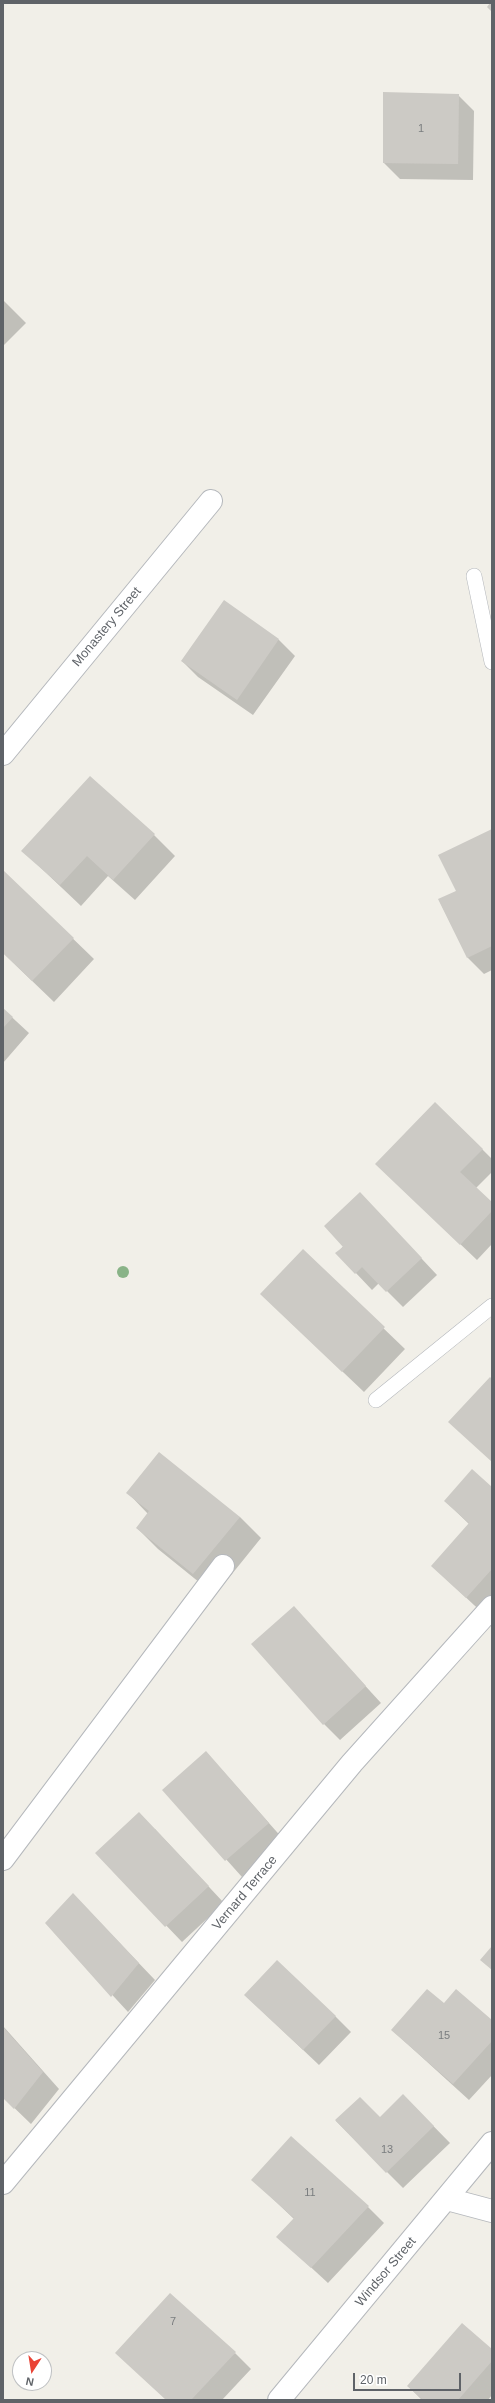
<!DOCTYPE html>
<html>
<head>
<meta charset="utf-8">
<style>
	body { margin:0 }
	#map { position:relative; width:495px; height:2403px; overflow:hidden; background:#f1efe8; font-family:Helvetica,sans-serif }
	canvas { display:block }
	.frame { position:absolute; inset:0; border:4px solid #5f6368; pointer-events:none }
	.north { position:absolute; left:12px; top:2351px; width:40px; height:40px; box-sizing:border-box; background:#fff; border:1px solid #bfc1c3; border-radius:50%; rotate:192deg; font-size:11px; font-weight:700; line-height:16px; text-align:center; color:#5f6368 }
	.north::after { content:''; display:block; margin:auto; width:14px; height:18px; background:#ea4335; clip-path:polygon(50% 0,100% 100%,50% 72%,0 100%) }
	.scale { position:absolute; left:353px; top:2373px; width:108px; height:18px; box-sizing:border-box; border:2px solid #5f6368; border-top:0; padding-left:5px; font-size:12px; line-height:14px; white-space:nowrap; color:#5f6368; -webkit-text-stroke:3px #fff; paint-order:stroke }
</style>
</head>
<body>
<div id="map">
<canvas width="495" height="2403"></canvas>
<div class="frame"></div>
<div class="north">N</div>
<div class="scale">20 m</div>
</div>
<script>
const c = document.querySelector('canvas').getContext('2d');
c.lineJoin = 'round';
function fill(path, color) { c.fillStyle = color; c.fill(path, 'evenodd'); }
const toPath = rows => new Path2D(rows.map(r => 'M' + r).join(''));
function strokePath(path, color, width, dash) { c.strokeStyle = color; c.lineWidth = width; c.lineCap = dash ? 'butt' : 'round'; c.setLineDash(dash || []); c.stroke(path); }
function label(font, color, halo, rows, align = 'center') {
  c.font = font + ' Helvetica,sans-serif'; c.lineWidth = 3.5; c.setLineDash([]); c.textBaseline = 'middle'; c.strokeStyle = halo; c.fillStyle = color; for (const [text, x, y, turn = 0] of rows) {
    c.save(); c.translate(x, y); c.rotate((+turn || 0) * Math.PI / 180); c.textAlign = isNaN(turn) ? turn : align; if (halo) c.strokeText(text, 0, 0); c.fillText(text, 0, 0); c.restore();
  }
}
const shadow = toPath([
	[458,95,474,111,473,180,400,179,384,163],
	[3,300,26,323,3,346],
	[224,602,279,640,295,656,253,715,198,677,182,661],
	[492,831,492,970,484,974,468,958,439,900,457,891],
	[154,835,175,856,135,900,108,876,81,906,23,851],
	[3,871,94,959,54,1002,3,953],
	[3,1009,29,1033,3,1063],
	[482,1149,492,1159,492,1172,476,1188,492,1204,492,1244,477,1260,393,1180],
	[376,1210,437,1275,403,1307,379,1283,372,1290,337,1253],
	[303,1251,405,1349,364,1392,283,1315],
	[492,1488,492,1613,488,1618,432,1566,469,1524,445,1501],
	[128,1493,240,1517,261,1538,215,1595,158,1549,137,1528,148,1514],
	[294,1608,381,1703,340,1740,324,1724],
	[206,1752,284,1840,242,1877,164,1790],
	[155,1829,224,1903,182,1942,97,1853],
	[89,1911,155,1980,128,2012,46,1923],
	[245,1995,335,2016,351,2032,319,2065],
	[444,2005,492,2021,492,2075,469,2100,392,2030],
	[3,2026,59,2089,31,2124,3,2097],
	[403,2095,450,2143,403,2188,336,2121,380,2118],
	[252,2179,368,2207,384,2223,328,2283,278,2237,294,2219],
	[492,2350,492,2395,488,2400,422,2400,408,2386],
	[235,2353,251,2369,222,2400,166,2400]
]);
const building = toPath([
	[490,3,492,3,492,12,487,7],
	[383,92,459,94,458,164,383,163],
	[224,600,279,639,237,700,181,661],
	[90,776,155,834,113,880,87,856,60,885,21,851],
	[492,829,492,946,467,958,438,899,456,891,438,855],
	[3,870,74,938,32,981,3,953],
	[3,1008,13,1017,3,1028],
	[435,1102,483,1149,460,1172,492,1202,492,1211,460,1245,375,1164],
	[360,1192,422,1258,386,1292,362,1267,355,1274,335,1253,343,1247,324,1226],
	[303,1249,385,1327,342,1372,260,1294],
	[490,1377,492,1379,492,1462,448,1422],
	[159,1452,240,1517,193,1574,136,1528,149,1511,126,1493],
	[472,1469,492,1487,492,1569,466,1598,431,1566,469,1523,444,1501],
	[294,1606,366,1686,323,1725,251,1644],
	[206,1751,269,1823,225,1861,162,1790],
	[139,1812,209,1886,165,1927,95,1853],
	[73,1893,139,1963,111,1997,45,1923],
	[492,1946,492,1970,480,1960],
	[277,1960,336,2016,303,2050,244,1995],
	[427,1989,444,2003,456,1989,492,2020,492,2041,453,2084,391,2030],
	[3,2027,43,2072,14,2109,3,2098],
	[403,2094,434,2126,386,2173,335,2120,360,2097,380,2117],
	[291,2136,369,2206,311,2268,276,2237,294,2218,251,2180],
	[170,2293,236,2352,191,2400,166,2400,115,2353],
	[462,2323,492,2349,492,2361,458,2400,423,2400,407,2386]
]);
const service = toPath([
	[474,576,492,662],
	[376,1400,492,1306]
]);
const minor = toPath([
	[3,754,211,501],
	[3,1859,223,1566],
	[3,2183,352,1763,492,1607],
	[447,2199,492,2211]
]);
const tertiary = toPath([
	[279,2400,492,2143]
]);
const trees = [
	[123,1272]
];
const numberNames = [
	["1",421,129],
	["15",444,2036],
	["13",387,2150],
	["11",310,2193],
	["7",173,2322]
];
const streetNames = [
	["Monastery Street",107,627,-50],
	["Vernard Terrace",245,1893,-50],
	["Windsor Street",386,2272,-50]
];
fill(shadow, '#0003');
fill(building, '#cccac5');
strokePath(service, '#b5b8bc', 16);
strokePath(minor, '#b5b8bc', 24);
strokePath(tertiary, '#b5b8bc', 24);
strokePath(service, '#fff', 15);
strokePath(minor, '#fff', 22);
strokePath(tertiary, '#fff', 22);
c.fillStyle = '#89b387';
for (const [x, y] of trees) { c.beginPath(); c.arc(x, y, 6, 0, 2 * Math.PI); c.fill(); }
label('11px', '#7a7d7f', null, numberNames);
label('13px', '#5f6368', '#fff', streetNames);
</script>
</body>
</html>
